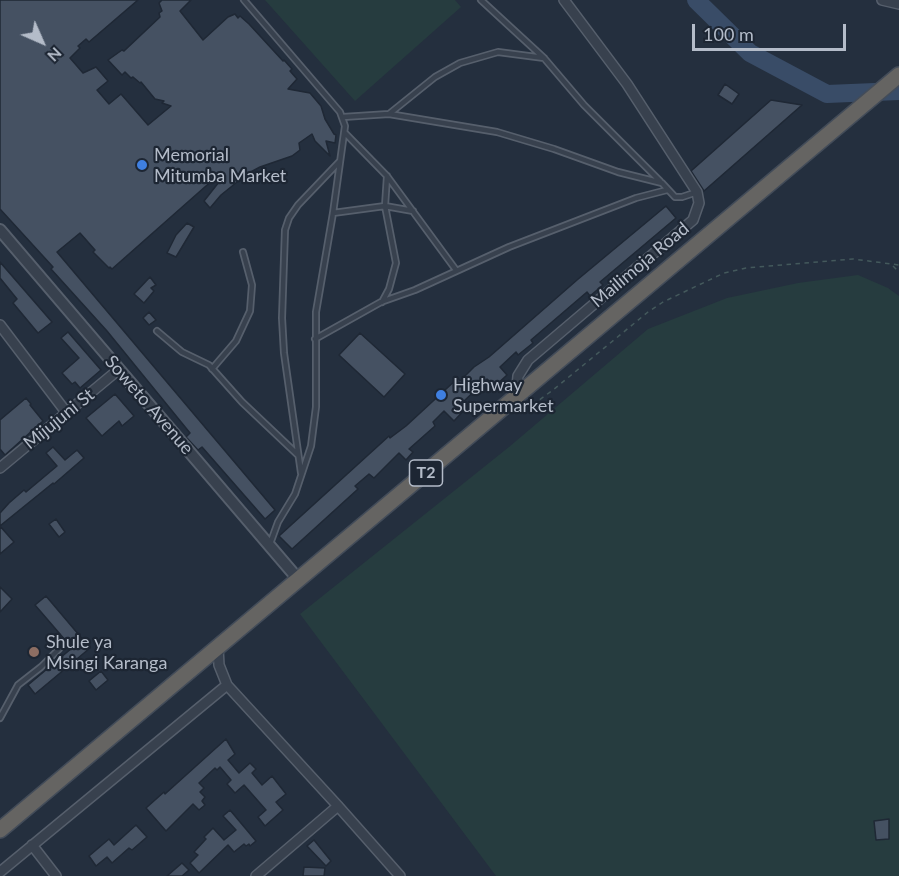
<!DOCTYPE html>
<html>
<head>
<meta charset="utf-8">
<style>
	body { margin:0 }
	#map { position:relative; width:899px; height:876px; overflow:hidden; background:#242f3e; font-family:Lato,sans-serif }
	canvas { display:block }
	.north { position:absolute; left:12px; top:12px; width:60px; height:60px; -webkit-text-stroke:4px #1d2633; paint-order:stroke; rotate:135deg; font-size:16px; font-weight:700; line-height:24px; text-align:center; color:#b4bcc9 }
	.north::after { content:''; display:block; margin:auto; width:21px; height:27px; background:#b4bcc9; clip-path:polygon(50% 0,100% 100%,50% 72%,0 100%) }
	.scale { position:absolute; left:692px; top:24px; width:154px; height:27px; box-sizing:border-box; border:3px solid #b4bcc9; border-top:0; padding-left:8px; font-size:18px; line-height:21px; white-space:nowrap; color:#b4bcc9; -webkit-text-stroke:4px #1d2633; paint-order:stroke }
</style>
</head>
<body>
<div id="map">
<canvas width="899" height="876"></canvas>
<div class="north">N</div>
<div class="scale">100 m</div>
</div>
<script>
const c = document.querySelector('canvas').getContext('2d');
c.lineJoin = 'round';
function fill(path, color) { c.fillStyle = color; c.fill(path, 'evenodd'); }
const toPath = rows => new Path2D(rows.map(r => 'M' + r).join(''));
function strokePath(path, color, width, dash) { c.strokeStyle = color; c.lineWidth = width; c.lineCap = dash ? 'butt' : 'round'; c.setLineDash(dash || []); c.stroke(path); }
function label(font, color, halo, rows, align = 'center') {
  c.font = font + ' Lato,sans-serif'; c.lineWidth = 4.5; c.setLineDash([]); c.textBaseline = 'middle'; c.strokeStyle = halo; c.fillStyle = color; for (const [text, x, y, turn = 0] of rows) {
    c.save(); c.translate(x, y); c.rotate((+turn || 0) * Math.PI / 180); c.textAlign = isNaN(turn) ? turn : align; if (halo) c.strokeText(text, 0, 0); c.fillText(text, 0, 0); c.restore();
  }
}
const green = toPath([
	[265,0,455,0,461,7,355,101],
	[858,275,888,288,899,296,899,876,496,876,300,614,509,447,648,329,727,298,798,283]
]);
const river = toPath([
	[696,0,750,53,827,94,899,91]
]);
const building = toPath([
	[0,0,138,0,89,42,86,39,78,46,80,48,70,58,83,73,96,67,108,81,97,90,109,104,121,94,148,125,171,106,162,103,164,101,155,99,141,82,140,83,133,77,131,78,125,72,122,75,108,60,122,50,124,51,160,17,159,13,162,11,159,3,162,0,191,0,180,11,203,40,228,17,235,14,238,18,240,16,249,24,283,61,284,60,292,69,290,71,297,79,288,89,310,93,321,106,325,119,334,134,336,135,335,143,326,141,330,156,315,141,312,134,299,143,300,150,292,156,260,167,247,174,221,195,210,208,204,201,219,182,215,178,112,269,110,267,109,268,93,252,95,250,80,233,57,252,275,510,265,519,202,447,198,450,186,437,190,433,107,331,51,269,53,267,0,209,0,0],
	[725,84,739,94,732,104,718,95,725,84],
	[771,100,802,105,704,191,691,171,771,100],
	[666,206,676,218,600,282,603,285,590,296,587,292,531,340,533,343,518,355,516,352,500,367,507,375,495,386,487,379,463,402,467,407,454,421,444,411,433,422,435,426,409,449,413,452,406,460,399,453,374,478,369,474,355,486,358,489,292,549,279,536,389,436,390,438,406,426,458,378,460,381,474,367,489,357,577,280,666,206],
	[187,223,194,227,176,257,167,253,176,235,187,223],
	[0,262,52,322,38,333,13,303,17,299,0,278,0,262],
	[150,277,156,285,151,288,154,291,144,303,134,294,150,277],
	[149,312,156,320,149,325,143,318,149,312],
	[68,332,101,370,80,388,75,382,72,384,62,373,79,358,61,338,68,332],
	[360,333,405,374,384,397,339,355,360,333],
	[115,394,134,416,122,426,119,421,102,436,86,418,115,394],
	[26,398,31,404,30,405,43,421,5,455,0,449,0,420,26,398],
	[53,447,65,460,77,450,84,458,54,484,53,483,0,526,0,513,9,503,24,490,26,492,57,466,46,453,53,447],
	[56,519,65,532,59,537,49,524,56,519],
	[0,526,14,542,0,554,0,526],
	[0,587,12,599,0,612,0,587],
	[46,596,90,648,35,694,28,685,72,648,35,605,46,596],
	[101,671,108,680,96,690,89,681,101,671],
	[226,739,235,754,228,760,239,773,250,763,256,769,252,773,262,785,272,776,286,794,276,802,283,810,265,826,258,817,266,810,244,785,235,793,227,784,231,780,220,767,217,770,215,768,199,783,204,788,200,792,205,797,202,801,205,805,199,810,193,804,166,831,146,808,164,792,165,794,226,739],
	[230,810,256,841,250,846,249,844,246,846,244,844,234,852,228,845,199,873,190,863,198,855,194,852,206,839,204,837,213,828,224,840,236,830,223,816,230,810],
	[889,819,889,839,876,840,874,821,889,819],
	[136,825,147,837,132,850,129,848,112,863,107,857,96,866,89,856,109,839,114,845,136,825],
	[314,840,331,861,326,866,307,846,314,840],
	[182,863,189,870,182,876,167,876,182,863],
	[304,867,325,868,324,876,303,876,304,867]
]);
const path = toPath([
	[893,266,899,272],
	[524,408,535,403,553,390,648,312,663,302,724,273,746,268,853,259,899,265]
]);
const service = toPath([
	[244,0,340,112,345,126,333,213,316,312,316,407,311,446,295,494,278,522,270,544],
	[481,0,544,58,584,105,660,181],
	[389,114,435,77,460,63,498,52,544,58],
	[343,117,389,114,497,132,554,149,618,172,662,183,675,197,682,197,697,192],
	[345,133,387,176,456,270],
	[333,213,385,206,413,211],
	[382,302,389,289,396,263,385,206,387,176],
	[157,331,182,352,209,365,242,402,298,455],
	[315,339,381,302,415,290,509,247,636,198,667,190],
	[212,369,236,341,250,311,252,285,243,252],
	[301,473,284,353,282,318,285,230,289,218,298,205,340,161],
	[0,718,18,685,41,667,59,649]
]);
const minor = toPath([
	[882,0,899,4],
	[0,325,66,412],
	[516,397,518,376,528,360,693,220,699,203,697,192,627,84,564,0],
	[0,468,118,370],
	[218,647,219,665,227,685,338,806,400,876],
	[32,845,56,876],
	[0,872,227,685],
	[256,876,338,806]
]);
const tertiary = toPath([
	[0,230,298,579]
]);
const trunk = toPath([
	[0,830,899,75]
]);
const markers = [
	[142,165,6,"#3f7fe0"],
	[441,395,6,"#3f7fe0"],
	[34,652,6,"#8d6e63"]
];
const shields = [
	[426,473,33]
];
const shieldNames = [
	["T2",426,473]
];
const poiNames = [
	["Memorial",154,155],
	["Mitumba Market",154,176],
	["Highway",453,385],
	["Supermarket",453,406],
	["Shule ya",46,642],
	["Msingi Karanga",46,663]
];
const streetNames = [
	["Mailimoja Road",640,265,-40],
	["Soweto Avenue",149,405,49],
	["Mijujuni St",59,419,-39]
];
fill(green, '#263c3f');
strokePath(river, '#394c67', 18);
fill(building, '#455162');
strokePath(building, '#1f2835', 1.5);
strokePath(service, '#565f6c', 8);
strokePath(minor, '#565f6c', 12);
strokePath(tertiary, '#565f6c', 14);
strokePath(trunk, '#434c59', 18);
strokePath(path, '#44595c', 1.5, [4.5, 4.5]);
strokePath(service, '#38414e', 4.5);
strokePath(minor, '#38414e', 9);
strokePath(tertiary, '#38414e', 10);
strokePath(trunk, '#656462', 15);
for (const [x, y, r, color] of markers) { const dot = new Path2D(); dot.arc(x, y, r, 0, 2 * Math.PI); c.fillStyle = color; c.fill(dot); strokePath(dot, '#1d2633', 2); }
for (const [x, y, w] of shields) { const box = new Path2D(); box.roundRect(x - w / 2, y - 13, w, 26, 4.5); c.fillStyle = '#1d2633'; c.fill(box); strokePath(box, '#b4bcc9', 1.5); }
label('bold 16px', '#b4bcc9', null, shieldNames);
label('18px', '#b4bcc9', '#1d2633', poiNames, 'left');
label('18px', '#b4bcc9', '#1d2633', streetNames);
</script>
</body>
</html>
